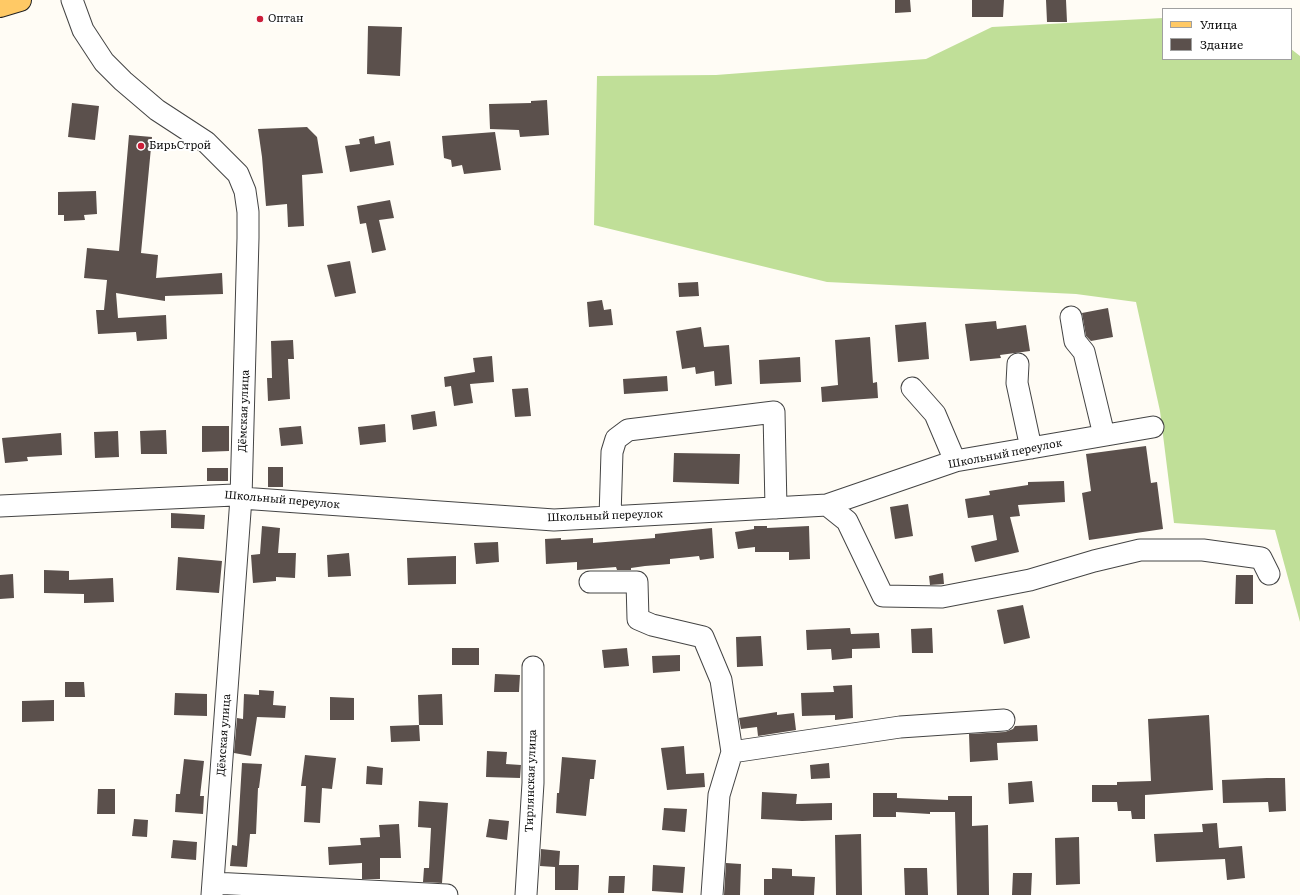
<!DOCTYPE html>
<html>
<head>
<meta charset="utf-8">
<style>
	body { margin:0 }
	#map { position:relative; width:1300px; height:895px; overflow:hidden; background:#fffcf5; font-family:Literata,serif }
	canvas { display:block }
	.legend { position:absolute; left:1162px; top:8px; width:130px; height:52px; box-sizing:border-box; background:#fff; border:1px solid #a0a0a0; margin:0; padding:5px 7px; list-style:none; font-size:12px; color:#111 }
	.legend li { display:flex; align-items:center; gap:8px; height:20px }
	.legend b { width:20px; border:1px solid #a0a0a0 }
</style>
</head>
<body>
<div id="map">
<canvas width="1300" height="895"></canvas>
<ul class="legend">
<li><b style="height:5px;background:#ffc965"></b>Улица</li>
<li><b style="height:11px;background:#5b504c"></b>Здание</li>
</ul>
</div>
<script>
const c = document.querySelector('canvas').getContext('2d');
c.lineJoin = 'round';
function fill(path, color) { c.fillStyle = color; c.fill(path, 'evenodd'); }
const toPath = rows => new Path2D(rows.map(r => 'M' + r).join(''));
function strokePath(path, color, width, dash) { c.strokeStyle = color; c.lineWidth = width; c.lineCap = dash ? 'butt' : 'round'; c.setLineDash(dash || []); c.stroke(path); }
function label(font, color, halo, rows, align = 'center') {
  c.font = font + ' Literata,serif'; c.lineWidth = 4; c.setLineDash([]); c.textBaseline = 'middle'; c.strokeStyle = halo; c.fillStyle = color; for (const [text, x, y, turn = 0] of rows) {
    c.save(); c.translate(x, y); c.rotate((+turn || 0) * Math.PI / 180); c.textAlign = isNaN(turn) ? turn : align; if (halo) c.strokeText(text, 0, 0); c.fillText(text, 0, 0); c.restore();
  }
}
const forest = toPath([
	[1163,18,1163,59,1291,59,1291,49,1300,56,1300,622,1275,530,1174,523,1160,411,1136,302,1076,294,827,282,594,225,597,76,716,75,926,59,992,27]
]);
const building = toPath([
	[895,0,910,0,911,12,895,13],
	[972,0,1004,0,1003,17,972,17],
	[1046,0,1066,0,1067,22,1047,22],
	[368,26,402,27,400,76,367,74],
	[547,100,549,135,520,137,519,130,490,129,489,104,531,103,531,101],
	[72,103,99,106,95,140,68,137],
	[307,127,317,137,323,173,302,175,304,226,288,227,287,204,266,206,262,157,258,129],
	[495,132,501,170,464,174,462,165,452,167,451,160,444,158,442,136],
	[129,135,152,137,141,253,158,255,156,278,222,273,223,294,165,296,165,301,116,293,118,318,166,315,167,339,137,341,136,332,98,334,96,310,104,310,107,280,84,278,87,248,119,251],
	[374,136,375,144,390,141,394,165,350,172,345,146,360,144,359,139],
	[96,191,97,214,84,215,85,220,64,221,64,215,58,215,58,192],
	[390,200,394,218,379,220,386,250,372,253,366,223,360,224,357,206],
	[350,261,356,293,335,297,327,265],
	[698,282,699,296,679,297,678,283],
	[602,300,604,310,611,309,613,325,589,327,587,302],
	[1108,308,1113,337,1091,341,1086,336,1082,313],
	[996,321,997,329,1026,325,1030,351,1000,355,1001,358,970,361,965,324],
	[926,322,929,359,898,362,895,325],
	[701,327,704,347,729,345,732,384,715,386,714,371,696,374,695,367,682,369,676,331],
	[870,337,873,383,877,382,878,398,822,402,821,387,838,385,835,340],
	[293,340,294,359,288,359,290,399,268,401,267,378,272,378,271,341],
	[492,356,494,382,470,384,473,403,454,406,451,386,445,387,444,377,475,372,473,358],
	[800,357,801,382,760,384,759,360],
	[667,376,668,391,624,394,623,379],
	[528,388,531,416,515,417,512,389],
	[435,411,437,426,413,430,411,415],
	[385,424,386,442,360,445,358,427],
	[202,426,229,426,229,451,202,452],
	[301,426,303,444,281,446,279,428],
	[166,430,167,454,141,454,140,431],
	[118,431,119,457,95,458,94,432],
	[61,433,62,455,27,457,28,461,5,463,2,438],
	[1146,446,1151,483,1157,482,1163,529,1089,540,1082,493,1091,491,1086,454],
	[674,453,740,454,739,484,673,482],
	[268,467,283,467,283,487,268,487],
	[207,468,228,468,228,481,207,481],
	[1064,481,1065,502,1018,505,1020,516,1010,517,1019,552,975,562,971,546,997,540,993,515,968,518,965,499,990,495,989,491,1028,485,1028,482],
	[908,504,913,536,895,539,890,507],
	[171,513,205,515,204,529,171,528],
	[262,526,280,528,278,553,296,553,295,578,276,577,276,581,253,583,251,555,260,554],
	[754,526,767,526,767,528,809,526,810,559,789,560,789,552,755,552,755,547,738,549,735,532,754,529],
	[712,528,714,558,700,560,699,556,670,559,670,564,645,566,631,568,631,570,617,570,616,567,577,570,577,562,546,564,545,539,561,538,561,540,593,538,593,543,655,538,655,534],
	[498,542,499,562,476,564,474,543],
	[349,553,351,576,328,577,327,555],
	[456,556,456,584,408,585,407,558],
	[178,557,222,561,219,593,176,590],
	[44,570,69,571,69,580,113,578,114,602,84,603,84,594,44,593],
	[943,573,944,584,930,585,929,576],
	[13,574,14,598,0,599,0,575],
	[1236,575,1253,575,1253,604,1235,604],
	[1023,605,1030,638,1004,644,997,610],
	[850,628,851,634,879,633,880,648,852,649,852,658,832,660,831,649,807,650,806,630],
	[932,628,933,653,912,653,911,629],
	[761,636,763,666,737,667,736,637],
	[452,648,479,648,479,665,452,665],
	[627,648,629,666,604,668,602,650],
	[680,655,680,671,653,673,652,656],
	[495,674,520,675,519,692,494,692],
	[65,682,84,682,85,697,65,697],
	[852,685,853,718,835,720,835,715,802,716,801,693,834,692,833,686],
	[259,690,274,691,273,705,286,706,285,718,257,717,251,756,234,753,237,718,243,719,244,694,259,695],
	[175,693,207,694,207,716,174,715],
	[442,694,443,725,419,725,418,695],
	[330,697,354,698,354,720,330,720],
	[54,700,54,721,22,722,22,701],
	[777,712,777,715,794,713,796,730,758,736,757,727,741,729,739,718],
	[1209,715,1213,790,1145,795,1145,819,1132,819,1131,811,1118,811,1117,802,1092,802,1092,785,1117,785,1117,782,1151,781,1148,719],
	[419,725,420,741,391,742,390,726],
	[1037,725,1038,741,997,743,998,760,970,762,969,734,1005,732,1013,729,1015,726],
	[684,746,686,774,704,773,705,787,667,790,661,748],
	[487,751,507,752,506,764,521,765,520,778,486,777],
	[305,755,336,758,332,789,322,788,320,823,304,822,306,786,301,786],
	[562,757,596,760,594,779,590,779,586,816,556,813,557,793,559,793],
	[184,759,204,761,200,796,204,796,203,814,175,812,176,794,180,794],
	[242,763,262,764,259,788,258,788,256,834,250,834,247,867,230,866,232,845,237,846],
	[829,763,830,778,811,779,810,765],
	[367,766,383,768,382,785,366,784],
	[1267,778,1285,778,1286,811,1269,812,1268,802,1223,803,1222,780],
	[1032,781,1034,802,1009,804,1008,783],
	[98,789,115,789,115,814,97,814],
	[762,792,797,794,796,804,832,803,832,820,802,821,761,819],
	[873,793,897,793,897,798,948,800,948,796,972,796,972,826,988,825,989,895,957,895,955,812,930,812,930,814,896,812,896,817,873,817],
	[419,801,448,803,442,883,423,882,424,868,429,868,431,828,418,827],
	[664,808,687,809,685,832,662,830],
	[134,819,148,820,147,837,132,836],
	[489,819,509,821,507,840,486,837],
	[1217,823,1219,848,1242,846,1245,878,1227,880,1225,859,1156,862,1154,834,1203,832,1202,824],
	[399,824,401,858,380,858,380,879,362,879,362,863,329,865,328,847,361,845,360,838,380,837,379,825],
	[861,834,862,895,836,895,835,835],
	[1079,837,1080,884,1056,885,1055,838],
	[173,840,197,842,196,860,171,858],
	[541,849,560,851,559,865,579,865,578,890,555,890,555,867,540,866],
	[726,863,741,864,740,895,724,895],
	[653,865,685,867,683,893,652,891],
	[772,868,792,869,792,876,815,877,814,895,764,895,764,879,772,879],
	[904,868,927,868,928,895,905,895],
	[1013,873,1032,873,1031,895,1012,895],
	[609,876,625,876,624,893,608,893]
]);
const minor = toPath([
	[72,0,83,30,104,62,123,81,157,110,206,142,238,174,245,191,248,212,248,238,241,498,212,895],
	[1071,317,1075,341,1084,352,1104,435],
	[1018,364,1017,383,1031,448],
	[912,388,935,414,955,461],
	[827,505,847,521,883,596,942,597,1030,580,1094,561,1140,550,1203,550,1261,558,1269,574],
	[0,506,234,495,241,498,554,520,827,505,955,461,1153,427],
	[610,517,612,452,616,439,628,430,774,412,776,508],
	[590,582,637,582,638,619,652,625,703,637,721,680,732,752],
	[213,883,447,895],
	[526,895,533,783,533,667],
	[712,895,719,795,732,752,900,727,1004,720]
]);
const major = toPath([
	[0,6,20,0]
]);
const markers = [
	[260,19,4,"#cc1e39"],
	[141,146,4,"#cc1e39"]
];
const poiNames = [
	["Оптан",268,19],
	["БирьСтрой",149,146]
];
const streetNames = [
	["Дёмская улица",244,411,-88],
	["Школьный переулок",1005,454,-11],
	["Школьный переулок",282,500,5],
	["Школьный переулок",605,516,-2],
	["Дёмская улица",224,735,-86],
	["Тирлянская улица",531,781,-88]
];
fill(forest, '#c0df98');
fill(building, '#5b504c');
strokePath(minor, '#444', 23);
strokePath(major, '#222', 24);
strokePath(minor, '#fff', 21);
strokePath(major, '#ffc965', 22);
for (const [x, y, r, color] of markers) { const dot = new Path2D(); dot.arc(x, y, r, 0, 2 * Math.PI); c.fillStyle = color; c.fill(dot); strokePath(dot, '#fff', 1.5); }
label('11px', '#111', '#fff', poiNames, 'left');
label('11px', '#111', '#fff', streetNames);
</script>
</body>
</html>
